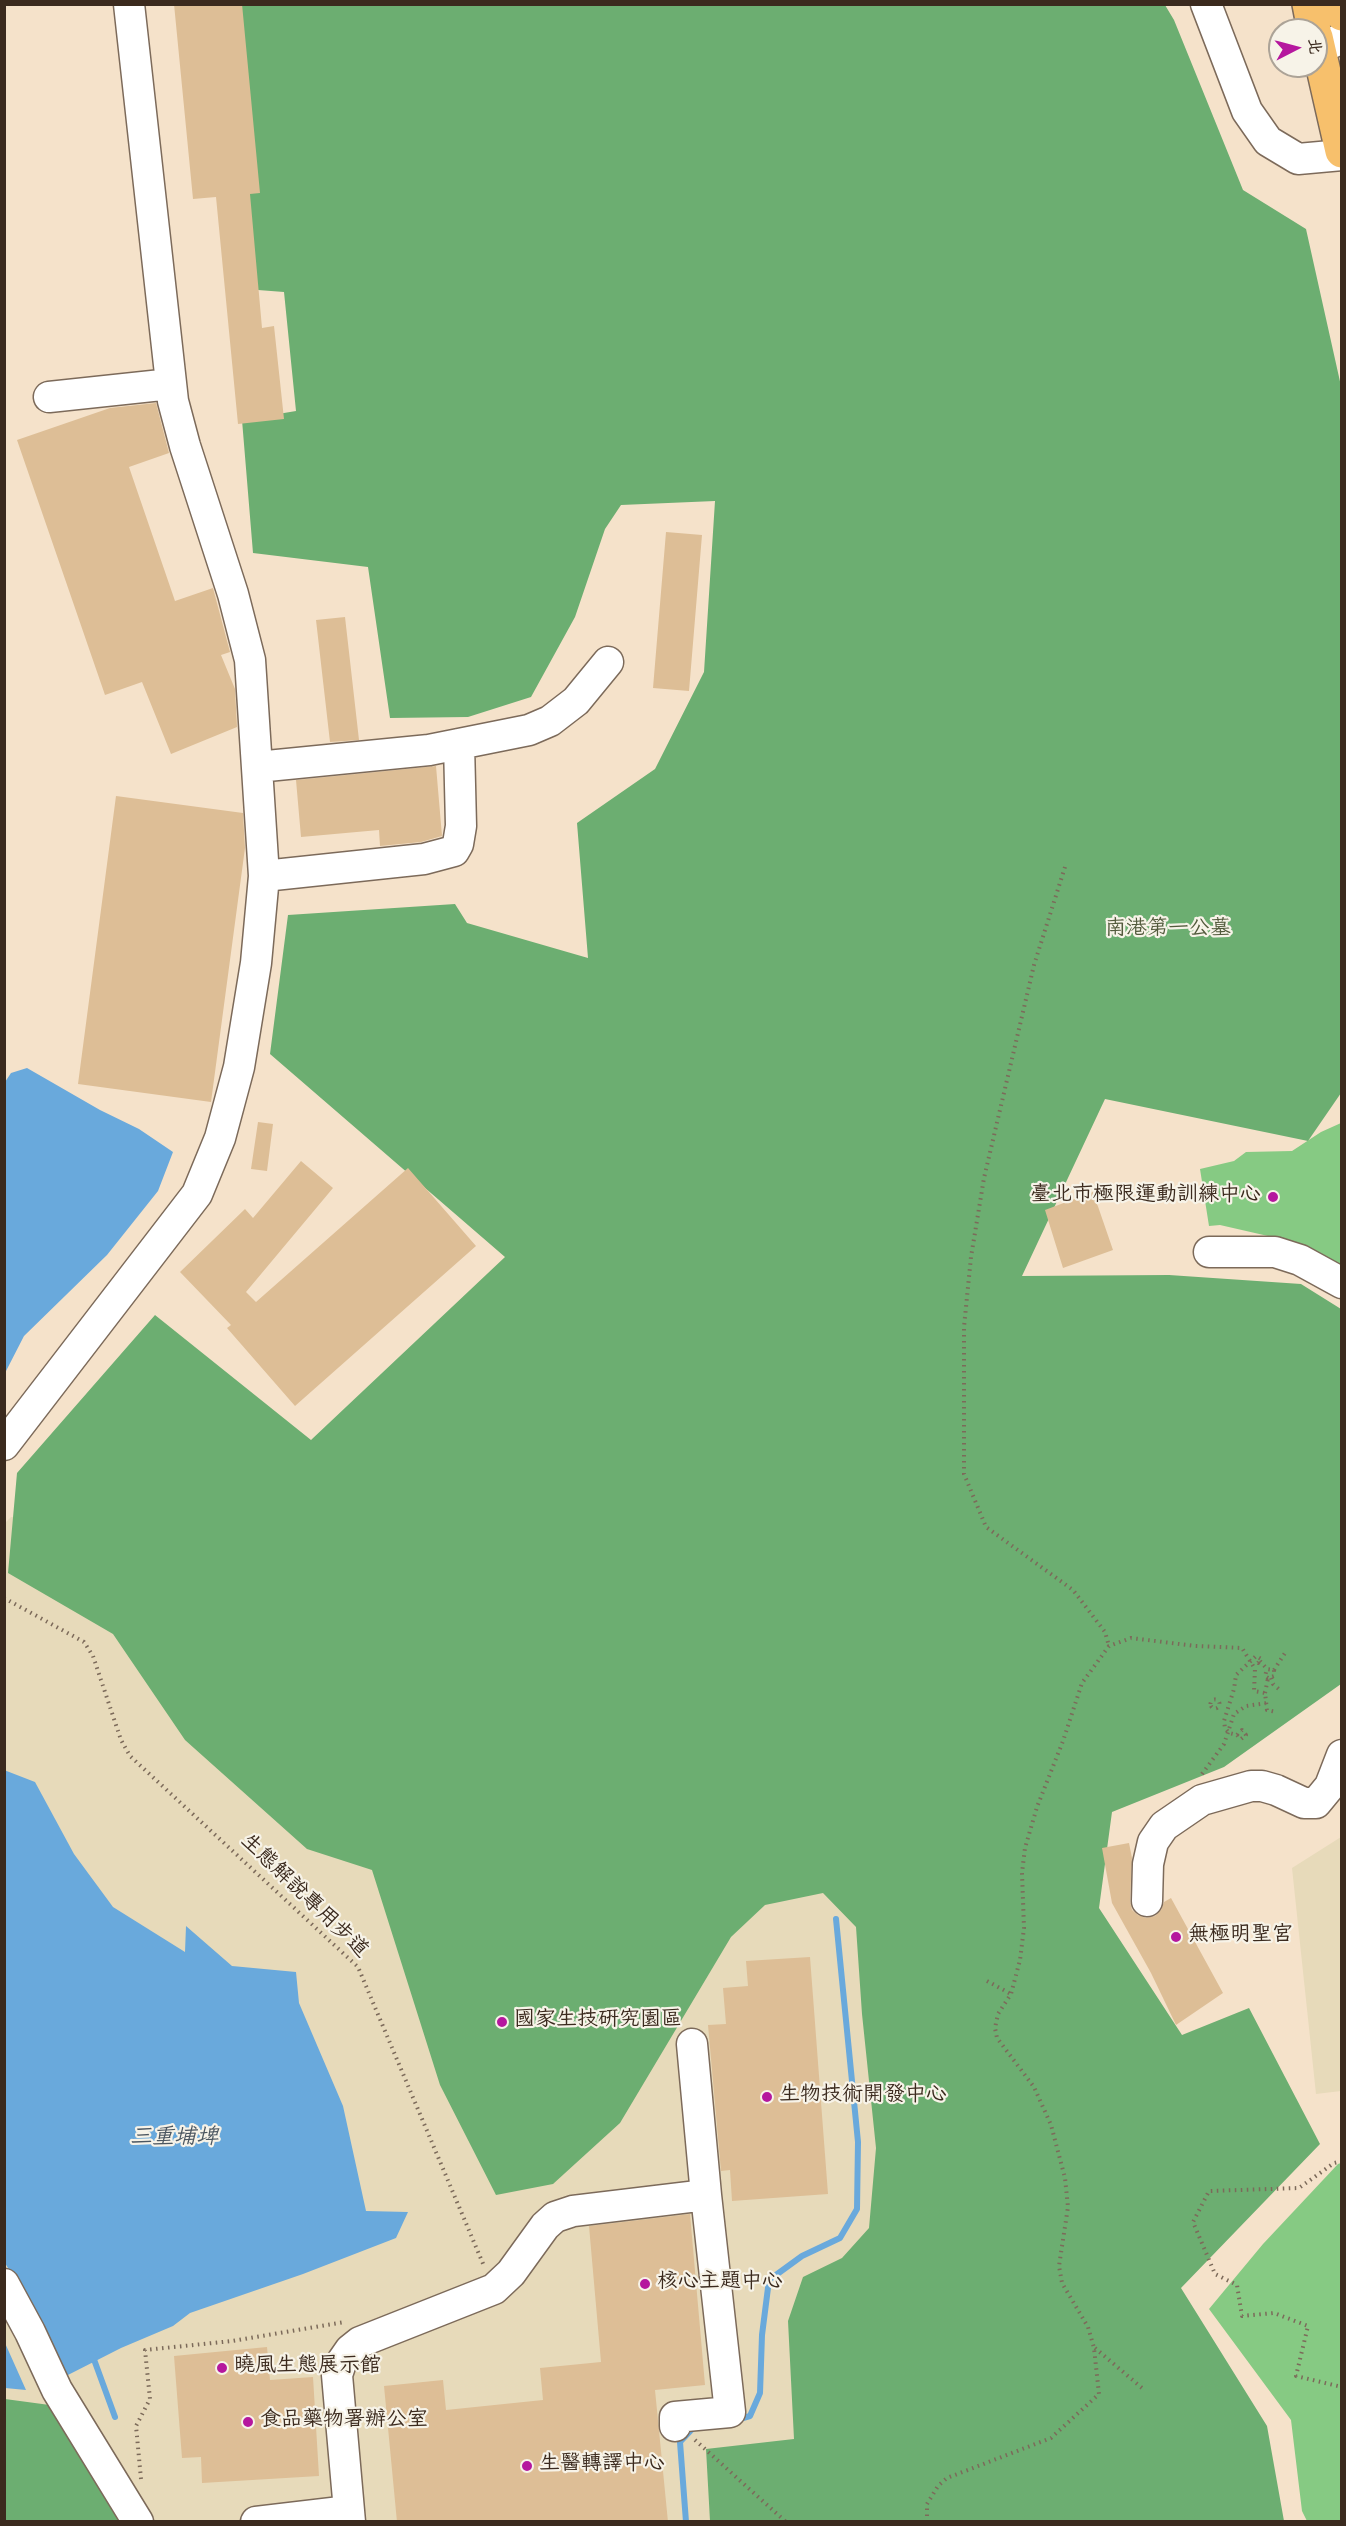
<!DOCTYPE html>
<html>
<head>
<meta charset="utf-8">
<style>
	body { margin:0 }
	#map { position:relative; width:1346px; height:2526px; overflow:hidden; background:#f5e2ca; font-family:"Indie Flower","LXGW WenKai TC",sans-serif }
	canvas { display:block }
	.frame { position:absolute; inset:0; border:6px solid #3b2a1e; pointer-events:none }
	.north { position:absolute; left:1268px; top:18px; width:60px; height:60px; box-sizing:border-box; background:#f7f3e8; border:2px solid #aca397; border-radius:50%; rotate:84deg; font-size:16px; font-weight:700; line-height:24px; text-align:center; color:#3b2a1e }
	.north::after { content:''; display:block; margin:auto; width:21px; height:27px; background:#b5179e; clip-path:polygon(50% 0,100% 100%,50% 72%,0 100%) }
</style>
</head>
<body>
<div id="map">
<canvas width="1346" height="2526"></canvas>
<div class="frame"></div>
<div class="north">北</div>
</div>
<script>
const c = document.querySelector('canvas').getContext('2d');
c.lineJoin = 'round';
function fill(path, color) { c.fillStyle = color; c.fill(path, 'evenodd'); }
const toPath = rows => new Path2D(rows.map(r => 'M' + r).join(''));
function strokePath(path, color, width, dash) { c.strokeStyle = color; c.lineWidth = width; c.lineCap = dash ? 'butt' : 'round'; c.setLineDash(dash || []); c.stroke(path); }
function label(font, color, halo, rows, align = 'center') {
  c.font = font + ' "Indie Flower","LXGW WenKai TC",sans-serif'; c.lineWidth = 4.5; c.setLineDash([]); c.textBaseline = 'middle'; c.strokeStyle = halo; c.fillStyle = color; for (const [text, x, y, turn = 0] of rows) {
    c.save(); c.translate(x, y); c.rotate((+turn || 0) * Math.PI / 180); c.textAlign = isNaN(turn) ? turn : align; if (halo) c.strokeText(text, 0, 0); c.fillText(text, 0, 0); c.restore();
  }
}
const built = toPath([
	[734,1422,1113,2521,5,2522,5,1523,11,1517,536,1520],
	[1341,1837,1341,2091,1316,2094,1292,1868]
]);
const green = toPath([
	[1341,1123,1341,1271,1268,1236,1220,1225,1209,1226,1200,1169,1234,1161,1246,1152,1292,1151,1321,1132],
	[1341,2163,1341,2521,1307,2521,1302,2511,1291,2420,1209,2309,1263,2244,1338,2164]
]);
const forest = toPath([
	[221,5,1165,5,1174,20,1243,190,1306,229,1341,386,1341,1093,1308,1141,1105,1099,1022,1276,1169,1275,1301,1284,1341,1309,1341,1684,1224,1767,1112,1812,1099,1908,1182,2035,1249,2008,1320,2144,1181,2288,1267,2426,1284,2521,710,2521,706,2449,794,2439,788,2321,803,2277,842,2258,869,2228,876,2148,862,2014,856,1927,823,1893,765,1905,731,1937,620,2123,553,2184,496,2195,440,2085,372,1870,307,1849,185,1740,113,1634,8,1573,17,1473,155,1315,311,1440,505,1257,270,1054,288,915,455,904,467,923,588,958,577,823,655,769,704,672,715,501,621,505,605,529,575,617,531,697,468,717,390,718,368,567,253,553,242,420,296,411,284,292,245,289],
	[5,2399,57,2406,121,2521,5,2522]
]);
const water = toPath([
	[27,1068,100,1110,139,1129,173,1152,158,1191,107,1255,24,1336,5,1373,5,1082,11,1073],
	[4,1770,35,1782,74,1854,113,1907,185,1952,186,1926,232,1966,296,1972,299,2003,343,2106,366,2211,408,2212,396,2238,303,2274,190,2313,173,2326,121,2348,64,2377,21,2290,5,2263],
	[4,2343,5,2343,26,2390,5,2388]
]);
const stream = toPath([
	[92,2354,115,2417],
	[736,2420,750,2416,760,2393,762,2335,769,2280,802,2256,840,2238,857,2209,858,2142,836,1919],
	[686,2522,680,2442,695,2426]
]);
const building = toPath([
	[174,4,242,4,260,193,250,194,262,328,274,326,284,419,238,424,216,197,193,199],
	[156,403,169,453,129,467,175,601,213,588,230,652,221,655,235,689,237,727,171,754,142,682,105,695,17,440,110,408],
	[666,532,702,535,689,691,653,688],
	[345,617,359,740,330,742,316,620],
	[436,766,442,836,421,842,380,846,379,830,301,837,296,780],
	[116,796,243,813,245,848,211,1102,78,1084],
	[258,1122,273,1124,267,1171,251,1169],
	[301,1161,333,1188,246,1292,256,1302,408,1168,476,1246,295,1406,227,1328,231,1325,180,1272,245,1209,253,1218],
	[1093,1192,1113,1250,1063,1268,1045,1210],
	[1129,1843,1132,1858,1130,1901,1132,1910,1138,1915,1146,1918,1155,1916,1161,1910,1164,1902,1171,1898,1223,1993,1176,2025,1151,1973,1112,1903,1102,1848],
	[810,1957,828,2194,732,2201,730,2170,721,2171,708,2025,726,2024,723,1988,748,1986,746,1961],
	[690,2214,705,2385,655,2390,668,2522,397,2522,384,2386,443,2380,446,2410,543,2400,540,2368,601,2362,589,2226],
	[267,2347,270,2380,313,2377,319,2476,202,2483,201,2457,182,2458,174,2356]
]);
const path = toPath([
	[1065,867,1034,965,984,1178,971,1257,964,1327,964,1474,986,1527,1073,1590,1105,1632,1109,1646],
	[4,1598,84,1642,93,1656,121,1740,130,1756,358,1967,484,2266],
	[1260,1661,1267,1669,1274,1670,1274,1676,1268,1678,1265,1676,1267,1669],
	[1274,1670,1285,1653],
	[1271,1678,1273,1684,1280,1690],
	[1265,1693,1268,1678],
	'1210.5 1704a4.5 4.5 0 1 1 9 0a4.5 4.5 0 1 1-9 0Z',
	[1237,1735,1242,1730,1246,1735,1241,1739,1237,1735,1229,1733,1225,1728,1224,1721,1234,1689,1236,1675,1256,1656,1261,1659,1258,1663,1254,1661],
	[1202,1774,1224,1744,1234,1714,1246,1706,1267,1703],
	[987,1981,1011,1994],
	[1342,2161,1334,2163,1299,2188,1209,2191,1193,2222,1215,2274,1237,2285,1242,2316,1274,2313,1308,2326,1296,2376,1342,2387],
	[1095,2348,1142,2388],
	[695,2440,786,2522],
	[141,2479,136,2426,150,2399,145,2350,232,2341,345,2322],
	[927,2522,927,2504,938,2486,947,2478,1051,2438,1099,2394,1094,2348,1088,2327,1062,2283,1059,2266,1068,2207,1065,2178,1051,2125,1034,2087,997,2038,995,2028,998,2014,1011,1994,1020,1960,1024,1928,1022,1873,1025,1848,1037,1807,1063,1741,1082,1683,1109,1646,1131,1638,1195,1646,1242,1648,1255,1669,1254,1691,1265,1693,1267,1710,1276,1712]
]);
const minor = toPath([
	[1206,4,1247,111,1268,141,1298,159,1342,155],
	[1319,49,1342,38],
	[49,397,171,384],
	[257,767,429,750,529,730,550,721,576,701,608,662],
	[264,876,424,859,454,851,458,844,461,826,459,744],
	[1209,1252,1275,1252,1300,1260,1342,1283],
	[4,1445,197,1194,220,1138,239,1067,256,963,264,876,250,660,233,594,185,446,173,401,129,4],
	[1147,1901,1148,1864,1153,1842,1164,1826,1202,1800,1251,1786,1262,1786,1276,1790,1304,1803,1316,1803,1330,1786,1342,1755],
	[4,2284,30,2332,57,2390,138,2522],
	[675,2426,675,2417,730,2412,706,2195],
	[256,2522,349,2511],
	[350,2522,337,2375,341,2363,350,2350,360,2342,494,2289,511,2273,545,2226,555,2217,573,2211,706,2195,692,2044]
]);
const major = toPath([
	[1309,4,1314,30],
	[1339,4,1342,14],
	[1316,37,1342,151]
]);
const markers = [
	[1273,1197,6,"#b5179e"],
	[1176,1937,6,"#b5179e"],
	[502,2022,6,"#b5179e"],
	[767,2097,6,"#b5179e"],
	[645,2284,6,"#b5179e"],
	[222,2368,6,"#b5179e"],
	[248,2422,6,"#b5179e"],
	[527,2466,6,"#b5179e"]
];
const parkNames = [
	["南港第一公墓",1168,931]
];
const poiNames = [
	["臺北市極限運動訓練中心",1261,1197,"right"],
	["無極明聖宮",1188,1937],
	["國家生技研究園區",514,2022],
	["生物技術開發中心",779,2097],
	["核心主題中心",657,2284],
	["曉風生態展示館",234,2368],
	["食品藥物署辦公室",260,2422],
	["生醫轉譯中心",539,2466]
];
const streetNames = [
	["生態解說專用步道",303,1897,44]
];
const waterNames = [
	["三重埔埤",174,2139]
];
fill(built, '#e7daba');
fill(green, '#86ca83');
fill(forest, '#6cae71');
fill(water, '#69a9dc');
strokePath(stream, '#69a9dc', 6);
fill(building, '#ddbe96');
strokePath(minor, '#7c6a5a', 33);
strokePath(major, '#7c6a5a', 36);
strokePath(path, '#7c6a5a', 4, [1.5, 4.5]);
strokePath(minor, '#fff', 30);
strokePath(major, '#f7c06c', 33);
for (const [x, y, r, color] of markers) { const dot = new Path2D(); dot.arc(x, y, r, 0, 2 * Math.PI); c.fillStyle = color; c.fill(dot); strokePath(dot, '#f7f3e8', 2); }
label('21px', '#525a3c', '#f7f3e8', parkNames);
label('21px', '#3b2a1e', '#f7f3e8', poiNames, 'left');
label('21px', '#3b2a1e', '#f7f3e8', streetNames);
label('italic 22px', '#4b5660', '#f7f3e8', waterNames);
</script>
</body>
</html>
